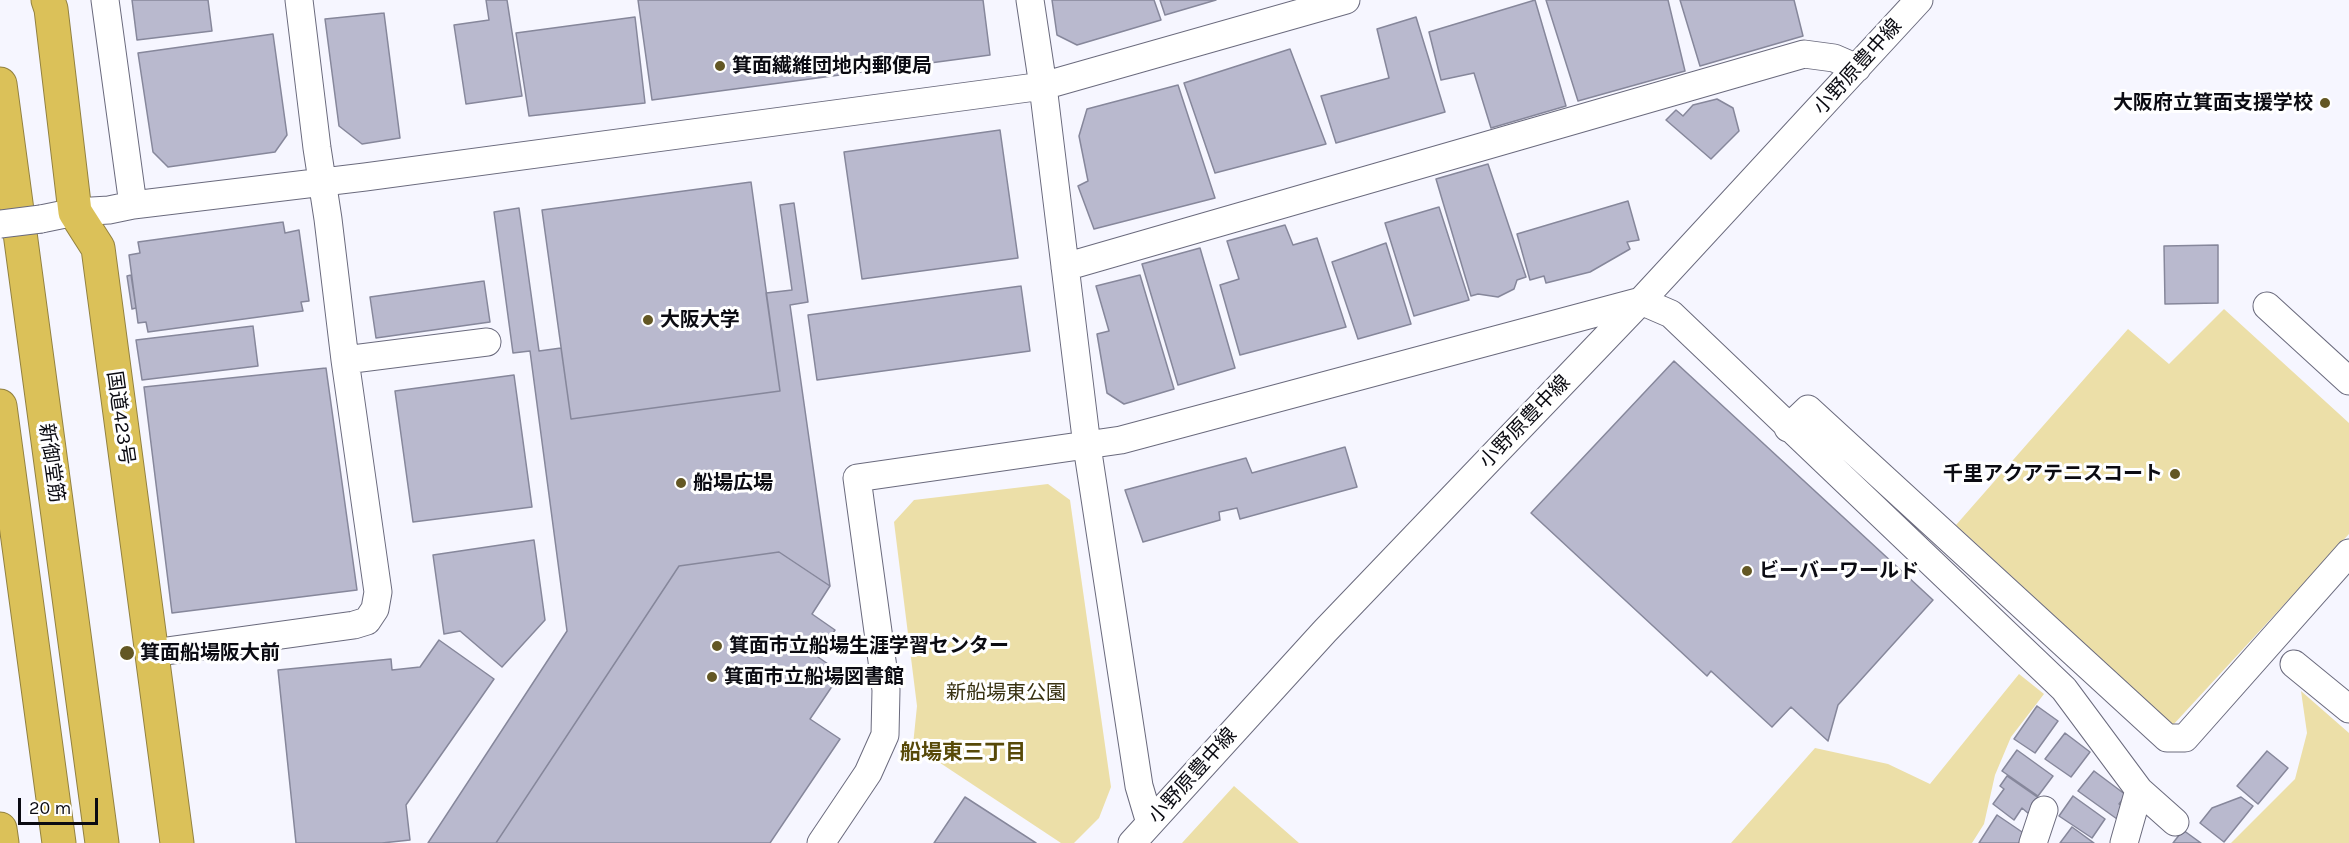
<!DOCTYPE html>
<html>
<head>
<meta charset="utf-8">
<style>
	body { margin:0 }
	#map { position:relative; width:2349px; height:843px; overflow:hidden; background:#f6f6ff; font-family:Karla,sans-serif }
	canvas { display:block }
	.scale { position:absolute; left:18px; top:798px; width:80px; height:27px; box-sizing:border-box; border:3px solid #0b0b12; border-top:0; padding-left:8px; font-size:18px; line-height:21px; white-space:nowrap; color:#0b0b12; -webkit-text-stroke:4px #fff; paint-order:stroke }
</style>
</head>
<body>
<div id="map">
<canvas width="2349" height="843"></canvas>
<div class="scale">20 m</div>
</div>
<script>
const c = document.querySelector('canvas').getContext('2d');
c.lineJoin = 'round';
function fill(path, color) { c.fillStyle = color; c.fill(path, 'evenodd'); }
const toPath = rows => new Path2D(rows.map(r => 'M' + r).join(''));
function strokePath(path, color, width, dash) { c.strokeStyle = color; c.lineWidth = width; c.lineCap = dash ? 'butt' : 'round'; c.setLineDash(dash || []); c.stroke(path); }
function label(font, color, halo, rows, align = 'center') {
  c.font = font + ' Karla,"Noto Sans JP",sans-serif'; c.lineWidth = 6; c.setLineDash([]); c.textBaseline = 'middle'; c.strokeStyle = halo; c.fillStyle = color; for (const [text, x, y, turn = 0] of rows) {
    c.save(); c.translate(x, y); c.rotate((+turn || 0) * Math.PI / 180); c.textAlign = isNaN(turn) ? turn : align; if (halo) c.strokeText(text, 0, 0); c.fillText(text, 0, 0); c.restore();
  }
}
const green = toPath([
	[2224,309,2349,423,2349,534,2173,725,1956,525,2128,329,2169,364],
	[1048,484,1070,500,1111,787,1099,818,1074,843,1061,843,913,745,917,706,894,522,914,500],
	[2019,674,2044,694,2011,737,1995,775,1984,824,1972,843,1731,843,1815,748,1888,764,1930,784],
	[2301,691,2349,733,2349,843,2231,843,2295,779,2307,733],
	[1234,786,1299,843,1182,843]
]);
const building = toPath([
	[132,0,208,0,212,31,137,40,132,0],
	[486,0,507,0,522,96,466,104,454,25,489,20,486,0],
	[638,0,983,0,990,55,652,100,638,0],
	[1052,0,1154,0,1161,20,1077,45,1057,35,1052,0],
	[1160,0,1216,0,1165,15,1160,0],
	[1535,0,1566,106,1491,128,1474,73,1441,80,1429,32,1535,0],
	[1546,0,1668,0,1685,71,1578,101,1546,0],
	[1680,0,1794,0,1803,36,1700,66,1680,0],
	[384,13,400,138,362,144,339,126,325,19,384,13],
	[635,17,645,103,529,116,516,33,635,17],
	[1416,17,1445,112,1336,143,1321,96,1389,78,1377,29,1416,17],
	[273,34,287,135,275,152,168,167,153,152,138,53,273,34],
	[1290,49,1326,144,1215,173,1184,83,1290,49],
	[1178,85,1215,198,1094,229,1078,186,1088,181,1079,136,1087,109,1178,85],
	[1717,99,1733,108,1739,131,1711,159,1666,120,1676,110,1683,116,1693,105,1717,99],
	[1000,130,1018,258,862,279,844,152,1000,130],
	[1488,164,1526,277,1517,280,1514,289,1498,297,1478,294,1471,296,1436,179,1488,164],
	[751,182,780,391,571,419,542,210,751,182],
	[1628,201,1639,240,1627,242,1630,249,1590,272,1546,283,1544,276,1530,280,1517,234,1628,201],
	[794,203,808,302,790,305,830,586,779,552,679,566,496,843,428,843,567,631,530,351,513,353,494,212,519,208,539,351,561,348,571,419,780,391,766,293,792,290,780,205,794,203],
	[1439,207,1469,300,1414,316,1385,223,1439,207],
	[283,222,285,233,299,230,309,301,301,302,303,311,148,332,146,322,138,323,129,255,140,253,138,242,283,222],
	[1285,225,1293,245,1317,238,1346,327,1240,355,1220,285,1239,279,1227,241,1285,225],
	[1386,243,1411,324,1358,339,1332,262,1386,243],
	[2218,245,2218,303,2165,304,2164,246,2218,245],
	[1200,248,1235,368,1178,385,1142,264,1200,248],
	[131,275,136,308,132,309,127,276,131,275],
	[1140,275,1174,389,1124,404,1107,393,1097,334,1109,331,1096,286,1140,275],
	[484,281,490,322,376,338,370,297,484,281],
	[1021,286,1030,351,817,380,808,315,1021,286],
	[253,326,258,366,142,380,136,340,253,326],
	[1674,361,1933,600,1838,705,1828,741,1791,707,1772,727,1711,671,1707,676,1531,513,1674,361],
	[326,368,357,590,172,613,144,387,326,368],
	[514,375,532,507,413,522,395,391,514,375],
	[1345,447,1357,487,1240,519,1237,508,1219,512,1220,520,1143,542,1125,490,1246,458,1252,473,1345,447],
	[534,540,545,620,502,667,460,631,444,634,433,555,534,540],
	[779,552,830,586,812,614,835,630,818,657,841,673,810,719,840,739,770,843,496,843,679,566,779,552],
	[439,640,494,679,406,805,410,840,382,843,296,843,278,670,391,659,392,670,420,667,439,640],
	[2037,706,2058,721,2035,753,2014,739,2037,706],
	[2065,733,2090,752,2071,777,2045,759,2065,733],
	[2017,750,2053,776,2038,796,2002,771,2017,750],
	[2267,751,2288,768,2258,804,2237,786,2267,751],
	[2094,771,2126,795,2119,804,2125,808,2117,819,2078,791,2094,771],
	[2007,776,2040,799,2029,814,2022,808,2014,820,1993,804,2004,789,2000,786,2007,776],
	[2073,796,2105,819,2092,838,2059,816,2073,796],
	[965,797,1036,843,934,843,965,797],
	[2241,797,2253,806,2224,842,2200,823,2212,808,2241,797],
	[1997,815,2025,834,2019,843,1979,843,1997,815],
	[2072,827,2094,843,2060,843,2072,827],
	[2183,830,2201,843,2173,843,2183,830]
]);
const minor = toPath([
	[105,0,133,205],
	[1030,0,1043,86,1087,446,1139,786,1150,823],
	[41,219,75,212,109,210,133,205,365,177,1043,86,1346,0],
	[1065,267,1804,54,1834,58,1857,68],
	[2267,306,2349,381],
	[345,360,487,342],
	[1788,428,1808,409,2167,738,2185,738,2349,553],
	[152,653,354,625,367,621,375,609,378,592,345,360,328,219,317,148,299,0],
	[2294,664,2349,709],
	[2139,790,2175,822],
	[821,843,868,773,885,735,886,690,857,478,1121,440,1641,301,1671,314,2064,689,2139,790,2124,843],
	[1132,843,1325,631,1641,301,1919,0],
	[2033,843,2044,810]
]);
const highway = toPath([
	[48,0,51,9,75,212,98,248,177,843],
	[0,84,102,843],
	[0,406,59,843],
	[0,829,2,843]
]);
const minorBridge = toPath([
	[0,224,41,219]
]);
const markers = [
	[720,66,6,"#635724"],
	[2325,103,6,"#635724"],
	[648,320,6,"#635724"],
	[2175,474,6,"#635724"],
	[681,483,6,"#635724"],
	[1747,571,6,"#635724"],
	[717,646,6,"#635724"],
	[127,653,8,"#635724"],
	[712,677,6,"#635724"]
];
const poiNames = [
	["箕面繊維団地内郵便局",732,66],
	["大阪府立箕面支援学校",2313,103,"right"],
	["大阪大学",660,320],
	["千里アクアテニスコート",2163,474,"right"],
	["船場広場",693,483],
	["ビーバーワールド",1759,571],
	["箕面市立船場生涯学習センター",729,646],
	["箕面船場阪大前",140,653],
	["箕面市立船場図書館",724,677]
];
const streetNames = [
	["小野原豊中線",1858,67,-48],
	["国道423号",120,418,82],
	["小野原豊中線",1525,422,-46],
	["新御堂筋",51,463,82],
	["小野原豊中線",1193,776,-48]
];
const parkNames = [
	["新船場東公園",1006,693]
];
const neighbourhoodNames = [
	["船場東三丁目",963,753]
];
fill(green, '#ecdfa8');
fill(building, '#b9b9ce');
strokePath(building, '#86879b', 1.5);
strokePath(minor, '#6a6a7d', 29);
strokePath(highway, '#928140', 35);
strokePath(minor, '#fff', 27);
strokePath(highway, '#dbc159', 33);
strokePath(minorBridge, '#6a6a7d', 29, []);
strokePath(minorBridge, '#fff', 27);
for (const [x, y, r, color] of markers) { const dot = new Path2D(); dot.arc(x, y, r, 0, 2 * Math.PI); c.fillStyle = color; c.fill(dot); strokePath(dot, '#fff', 2); }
label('bold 20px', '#0b0b12', '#fff', poiNames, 'left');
label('20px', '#0b0b12', '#fff', streetNames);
label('20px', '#383111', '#fff', parkNames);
label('bold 21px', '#574908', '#fff', neighbourhoodNames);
</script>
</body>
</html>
